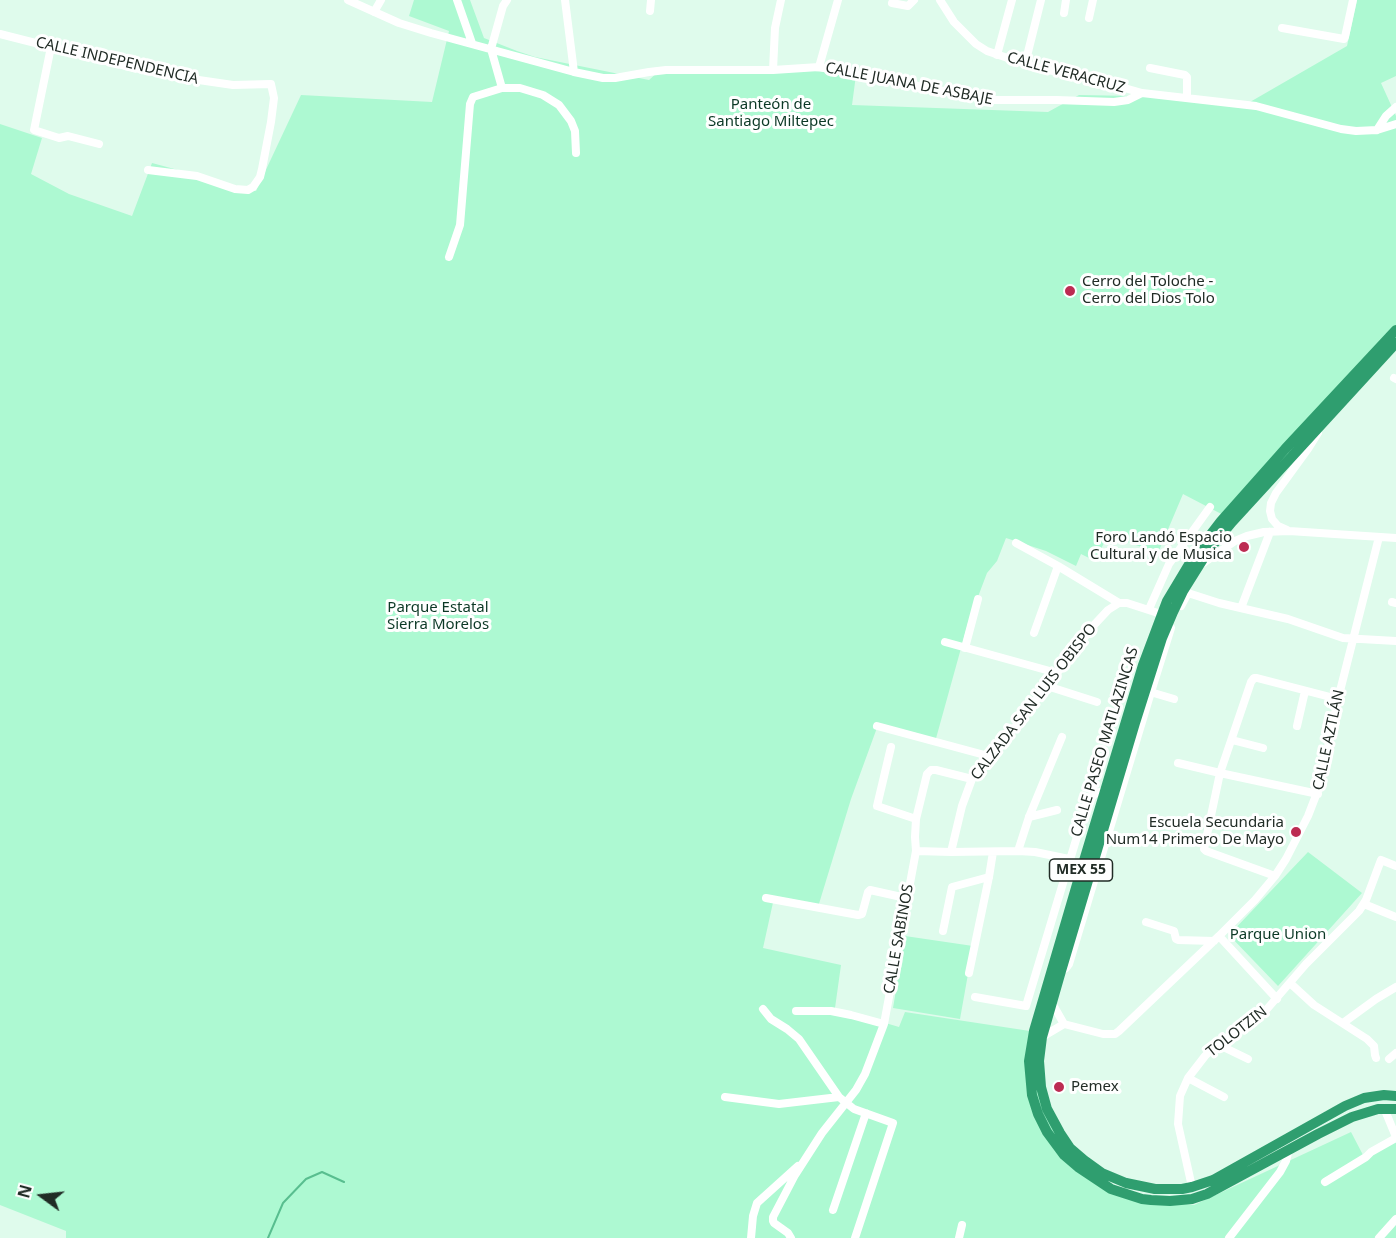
<!DOCTYPE html>
<html>
<head>
<meta charset="utf-8">
<style>
	body { margin:0 }
	#map { position:relative; width:1396px; height:1238px; overflow:hidden; background:#dffbec; font-family:"Noto Sans",sans-serif }
	canvas { display:block }
	.north { position:absolute; left:12px; top:1166px; width:60px; height:60px; -webkit-text-stroke:4px #fff; paint-order:stroke; rotate:285deg; font-size:16px; font-weight:700; line-height:24px; text-align:center; color:#212c26 }
	.north::after { content:''; display:block; margin:auto; width:21px; height:27px; background:#212c26; clip-path:polygon(50% 0,100% 100%,50% 72%,0 100%) }
</style>
</head>
<body>
<div id="map">
<canvas width="1396" height="1238"></canvas>
<div class="north">N</div>
</div>
<script>
const c = document.querySelector('canvas').getContext('2d');
c.lineJoin = 'round';
function fill(path, color) { c.fillStyle = color; c.fill(path, 'evenodd'); }
const toPath = rows => new Path2D(rows.map(r => 'M' + r).join(''));
function strokePath(path, color, width, dash) { c.strokeStyle = color; c.lineWidth = width; c.lineCap = dash ? 'butt' : 'round'; c.setLineDash(dash || []); c.stroke(path); }
function label(font, color, halo, rows, align = 'center') {
  c.font = font + ' "Noto Sans",sans-serif'; c.lineWidth = 6; c.setLineDash([]); c.textBaseline = 'middle'; c.strokeStyle = halo; c.fillStyle = color; for (const [text, x, y, turn = 0] of rows) {
    c.save(); c.translate(x, y); c.rotate((+turn || 0) * Math.PI / 180); c.textAlign = isNaN(turn) ? turn : align; if (halo) c.strokeText(text, 0, 0); c.fillText(text, 0, 0); c.restore();
  }
}
const green = toPath([
	[414,0,470,0,484,38,517,51,535,57,649,80,659,71,814,71,856,75,852,105,1048,112,1079,95,1187,97,1250,102,1347,46,1357,0,1396,0,1396,76,1381,83,1396,116,1396,337,1231,519,1183,494,1158,553,1108,535,1095,561,1081,554,1076,566,1046,551,1006,538,997,561,987,573,968,623,935,742,878,725,851,799,818,907,774,898,763,948,841,965,835,1008,899,1027,905,1012,1043,1033,1041,1092,1081,1169,1128,1196,1194,1205,1351,1132,1363,1155,1396,1142,1396,1238,66,1238,66,1231,0,1205,0,124,42,138,31,174,69,194,132,216,152,163,256,191,301,95,432,102,449,31,409,16],
	[1308,852,1362,893,1278,986,1229,935],
	[905,936,973,946,960,1019,893,1008]
]);
const stream = toPath([
	[268,1238,283,1203,306,1179,322,1172,344,1182]
]);
const minor = toPath([
	[348,0,399,23,431,33,574,72,603,78,615,78,649,72,666,70,773,70,819,67,990,100,1056,100,1114,102,1128,100,1142,93,1256,106,1341,129,1356,131,1377,130,1396,124],
	[457,0,472,43],
	[565,0,574,72],
	[940,0,954,22,976,44,987,51,1037,68,1086,77,1142,93],
	[892,3,908,6,914,0],
	[650,11,651,0],
	[374,12,381,0],
	[1064,13,1066,0],
	[1089,18,1093,0],
	[1282,28,1344,39,1345,37,1353,0],
	[0,34,130,67,178,77,233,85,271,84,274,98,271,122,262,169,260,177,253,187,248,190,235,189,197,176,148,170],
	[51,47,34,130,59,138,68,136,99,144],
	[491,49,503,6,507,0],
	[491,49,502,88],
	[997,55,1012,0],
	[1025,64,1041,0],
	[819,67,838,0],
	[1150,68,1185,75,1187,77,1187,97],
	[773,70,775,28,781,0],
	[1377,130,1386,116,1396,107],
	[449,257,460,225,470,104,473,97,502,88,520,88,543,95,559,105,571,121,575,131,576,153],
	[1394,378,1396,379],
	[1287,530,1278,526,1272,519,1270,511,1271,503,1276,493,1308,449,1318,433],
	[1016,543,1058,566,1119,603],
	[1202,564,1235,541,1247,536,1264,532,1289,531,1396,538],
	[1392,602,1396,603],
	[1181,606,1188,593,1219,603,1288,619,1343,638,1396,641],
	[1241,608,1270,532],
	[1149,609,1169,564,1210,507],
	[1034,633,1058,566],
	[945,642,1057,673],
	[965,648,978,599],
	[1047,686,1097,702],
	[1147,691,1174,699],
	[877,726,992,757],
	[1297,726,1305,691],
	[1232,740,1263,748],
	[891,747,877,806,916,819],
	[1178,763,1220,773,1318,794],
	[1029,817,1057,810],
	[916,851,951,852,1018,851,1035,852,1069,859],
	[1018,851,1029,817,1062,737],
	[951,852,962,806,972,779,992,757,1094,625,1108,610,1119,603,1127,603,1161,614],
	[1275,876,1206,851,1204,849,1220,773,1251,682,1254,678,1257,678,1338,699],
	[766,898,858,915,862,914,868,892,870,890,906,898],
	[1364,904,1396,917],
	[1146,922,1174,931,1176,939,1178,940,1214,941],
	[943,931,952,887,989,877],
	[1219,936,1277,999],
	[1061,971,1066,968,1069,964,1151,692,1171,628],
	[969,973,989,877,993,852],
	[1290,983,1314,1005,1367,1039,1374,1046,1375,1055,1376,1058],
	[975,997,1026,1006,1088,800,1096,793,1105,791],
	[1052,1003,1064,1024,1103,1034,1115,1034,1119,1031,1219,936,1255,900,1275,876,1286,859,1308,816,1320,785,1338,699,1379,537],
	[763,1009,771,1019,787,1029,799,1039,839,1097],
	[796,1011,831,1011,851,1015,884,1024],
	[1343,1023,1376,999,1396,987],
	[1042,1037,1064,1024],
	[1217,1044,1248,1059],
	[1389,1059,1396,1053],
	[1188,1078,1224,1097],
	[725,1097,779,1104,839,1097,854,1109,893,1123,855,1238],
	[1384,1108,1396,1137],
	[1325,1182,1366,1157,1371,1152,1396,1138],
	[1192,1187,1178,1124,1180,1096,1188,1078,1205,1056,1217,1044,1246,1025,1267,1009,1306,964,1359,911,1366,900,1381,860,1396,866],
	[833,1210,866,1113],
	[751,1238,753,1216,757,1203,798,1166],
	[791,1238,788,1233,774,1223,773,1221,773,1217,795,1175,822,1133,856,1090,865,1074,884,1024,916,851,915,837,916,819,927,774,931,770,936,770,972,779],
	[959,1238,962,1225],
	[1229,1238,1280,1172,1286,1161,1289,1149],
	[1379,1238,1396,1219]
]);
const highway = toPath([
	[1396,330,1285,449,1221,521,1194,556,1167,601,1143,665,1083,864,1034,1031,1029,1061,1032,1095,1038,1114,1047,1132,1064,1155,1078,1167,1111,1189,1142,1199,1151,1200,1170,1201,1192,1199,1207,1194,1318,1134,1352,1117,1378,1109,1396,1109],
	[1396,343,1232,522,1208,551,1183,591,1173,612,1162,638,1135,723,1061,971,1042,1037,1039,1061,1041,1087,1047,1109,1060,1133,1070,1148,1084,1160,1102,1173,1126,1183,1155,1189,1182,1189,1192,1187,1213,1180,1345,1106,1364,1098,1384,1095,1396,1096]
]);
const markers = [
	[1070,291,6,"#bc2c52"],
	[1244,547,6,"#bc2c52"],
	[1296,832,6,"#bc2c52"],
	[1059,1087,6,"#bc2c52"]
];
const shields = [
	[1081,870,63]
];
const shieldNames = [
	["MEX 55",1081,870]
];
const streetNames = [
	["CALLE INDEPENDENCIA",117,61,13],
	["CALLE VERACRUZ",1066,73,15],
	["CALLE JUANA DE ASBAJE",909,84,11],
	["CALZADA SAN LUIS OBISPO",1034,702,-52],
	["CALLE AZTLÁN",1329,740,-78],
	["CALLE PASEO MATLAZINCAS",1105,742,-73],
	["CALLE SABINOS",899,939,-80],
	["TOLOTZIN",1237,1032,-38]
];
const parkNames = [
	["Panteón de",771,105],
	["Santiago Miltepec",771,122],
	["Parque Estatal",438,608],
	["Sierra Morelos",438,625],
	["Parque Union",1278,935]
];
const poiNames = [
	["Cerro del Toloche -",1082,282],
	["Cerro del Dios Tolo",1082,299],
	["Foro Landó Espacio",1232,538,"right"],
	["Cultural y de Musica",1232,555,"right"],
	["Escuela Secundaria",1284,823,"right"],
	["Num14 Primero De Mayo",1284,840,"right"],
	["Pemex",1071,1087]
];
fill(green, '#adf9d2');
strokePath(stream, '#58be8f', 2);
strokePath(minor, '#fff', 8);
strokePath(highway, '#2f9e6f', 10);
for (const [x, y, r, color] of markers) { const dot = new Path2D(); dot.arc(x, y, r, 0, 2 * Math.PI); c.fillStyle = color; c.fill(dot); strokePath(dot, '#fff', 2); }
for (const [x, y, w] of shields) { const box = new Path2D(); box.roundRect(x - w / 2, y - 11, w, 22, 4.5); c.fillStyle = '#fff'; c.fill(box); strokePath(box, '#212c26', 1.5); }
label('bold 14px', '#212c26', null, shieldNames);
label('15px', '#212c26', '#fff', streetNames);
label('15px', '#0c3926', '#fff', parkNames);
label('15px', '#212c26', '#fff', poiNames, 'left');
</script>
</body>
</html>
